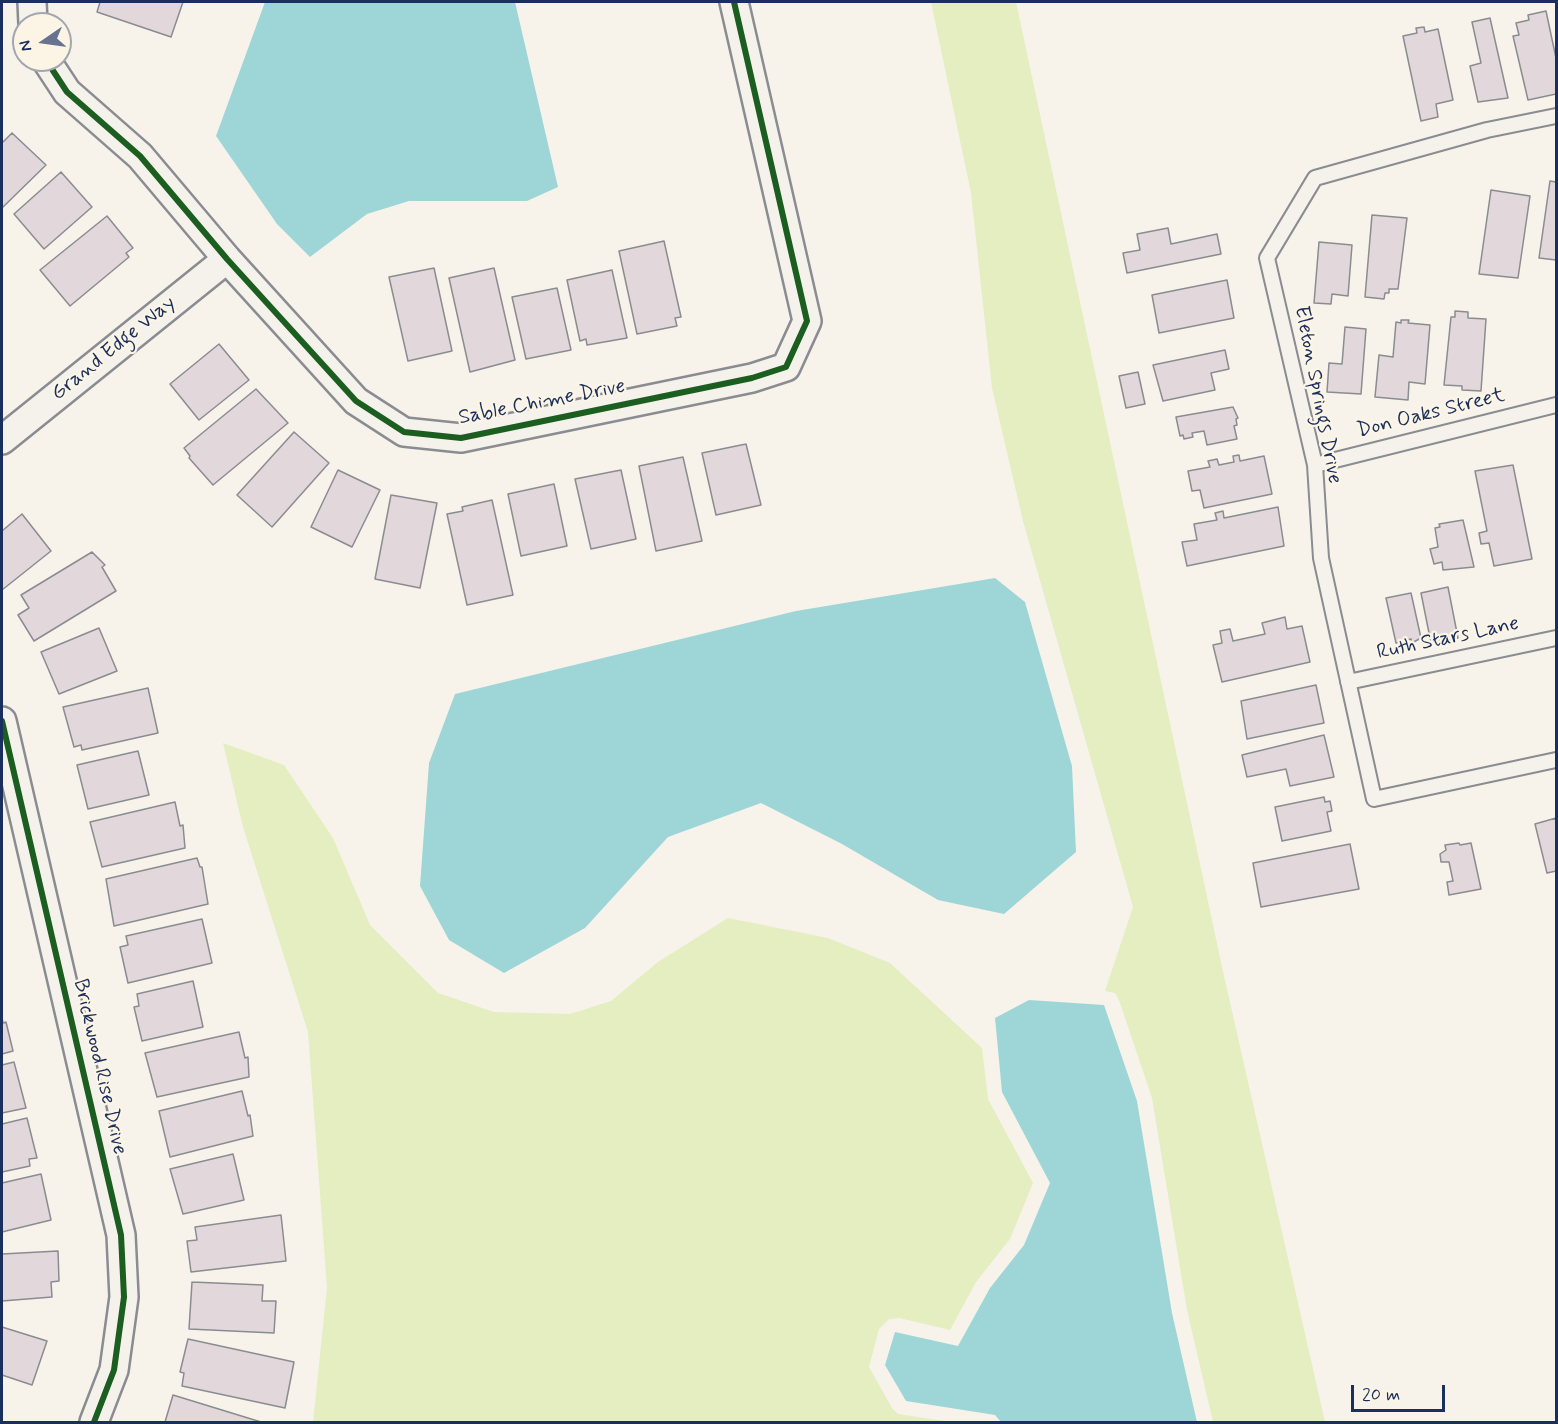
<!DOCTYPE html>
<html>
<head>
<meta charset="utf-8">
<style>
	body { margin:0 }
	#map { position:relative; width:1558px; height:1424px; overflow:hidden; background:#f7f3ea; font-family:Mynerve,sans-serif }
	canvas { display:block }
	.frame { position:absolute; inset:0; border:3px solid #1b2f5e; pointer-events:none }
	.north { position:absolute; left:12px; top:12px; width:60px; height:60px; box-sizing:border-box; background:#fcf5e5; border:2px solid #a2a6af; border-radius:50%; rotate:257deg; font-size:16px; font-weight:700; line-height:24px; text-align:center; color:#1b2f5e }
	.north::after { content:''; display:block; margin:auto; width:21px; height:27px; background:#68748f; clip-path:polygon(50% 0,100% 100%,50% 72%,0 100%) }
	.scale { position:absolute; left:1351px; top:1385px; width:94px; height:27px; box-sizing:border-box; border:3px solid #1b2f5e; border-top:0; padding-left:8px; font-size:18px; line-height:21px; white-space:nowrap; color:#1b2f5e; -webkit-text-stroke:4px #fcf5e5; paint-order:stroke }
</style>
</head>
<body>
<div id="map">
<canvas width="1558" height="1424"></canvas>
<div class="frame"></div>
<div class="north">N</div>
<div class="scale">20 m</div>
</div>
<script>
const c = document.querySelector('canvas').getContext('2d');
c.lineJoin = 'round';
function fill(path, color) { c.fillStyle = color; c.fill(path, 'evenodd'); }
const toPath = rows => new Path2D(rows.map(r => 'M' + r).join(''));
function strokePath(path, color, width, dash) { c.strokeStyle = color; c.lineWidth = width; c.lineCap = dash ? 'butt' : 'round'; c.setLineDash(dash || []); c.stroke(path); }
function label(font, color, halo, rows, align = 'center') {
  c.font = font + ' Mynerve,sans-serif'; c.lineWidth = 4.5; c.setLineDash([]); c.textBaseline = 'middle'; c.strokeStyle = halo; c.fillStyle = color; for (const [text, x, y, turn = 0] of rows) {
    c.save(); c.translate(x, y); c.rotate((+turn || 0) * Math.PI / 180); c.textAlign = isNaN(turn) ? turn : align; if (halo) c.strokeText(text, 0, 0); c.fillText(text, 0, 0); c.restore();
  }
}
const green = toPath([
	[931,2,1016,2,1222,967,1325,1422,1213,1422,1187,1310,1152,1098,1119,1000,1115,993,1105,991,1133,907,1023,521,992,388,971,193],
	[223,743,284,765,333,838,370,925,438,993,494,1012,570,1014,611,1001,658,962,728,918,828,938,890,963,982,1048,988,1099,1033,1183,1010,1239,976,1282,950,1330,899,1318,889,1319,879,1329,869,1367,892,1408,898,1414,951,1422,313,1422,327,1288,308,1032,243,827]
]);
const water = toPath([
	[265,2,515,2,558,187,527,201,409,201,367,214,310,257,277,224,216,136],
	[995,578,1025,602,1072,766,1076,852,1004,914,938,900,842,844,761,803,668,837,585,928,504,973,449,940,420,886,429,763,455,694,796,611],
	[1029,1000,1104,1005,1137,1101,1172,1313,1197,1422,1001,1422,995,1415,906,1401,885,1365,895,1332,958,1346,990,1288,1024,1245,1050,1183,1002,1092,995,1018]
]);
const building = toPath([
	[100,2,183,2,171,37,97,12,100,2],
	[1546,11,1556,58,1556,94,1528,100,1513,36,1519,35,1516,23,1529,20,1528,15,1546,11],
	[1490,18,1508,98,1478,102,1470,66,1481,63,1472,22,1490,18],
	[1424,27,1425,32,1438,29,1453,100,1436,104,1438,117,1421,121,1403,36,1417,33,1416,28,1424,27],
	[12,133,46,165,2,208,2,143,12,133],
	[61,172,92,207,44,249,14,214,61,172],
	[1550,181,1556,182,1556,260,1539,258,1550,181],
	[1491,190,1530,196,1518,278,1479,274,1491,190],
	[1372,215,1407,218,1398,289,1389,289,1389,293,1385,293,1384,299,1365,297,1372,215],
	[107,216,133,248,126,253,129,257,70,306,40,270,107,216],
	[1168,228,1171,244,1217,234,1221,254,1127,273,1123,253,1140,250,1137,234,1168,228],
	[664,241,681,317,675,318,677,326,637,334,619,251,664,241],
	[1319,242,1352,245,1348,296,1332,294,1331,304,1314,303,1319,242],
	[434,268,452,351,408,361,389,277,434,268],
	[494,268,515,360,470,372,449,278,494,268],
	[612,270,627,338,587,345,586,339,580,341,567,280,612,270],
	[1227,280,1234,318,1159,333,1152,295,1227,280],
	[557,288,571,350,526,359,512,297,557,288],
	[1455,311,1468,312,1468,318,1486,319,1481,391,1462,390,1462,386,1444,385,1451,317,1455,317,1455,311],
	[1401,320,1409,320,1408,323,1430,325,1425,384,1409,382,1408,400,1375,397,1379,355,1393,357,1396,322,1401,323,1401,320],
	[1345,327,1366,329,1361,394,1327,392,1329,363,1342,364,1345,327],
	[219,344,249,380,199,420,170,384,219,344],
	[1225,350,1229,369,1211,373,1215,390,1163,401,1153,365,1225,350],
	[1138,372,1145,404,1126,408,1119,376,1138,372],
	[256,389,288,423,213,485,189,458,190,456,184,448,256,389],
	[1233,407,1238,418,1236,419,1237,425,1234,426,1237,439,1207,445,1204,431,1192,433,1193,437,1184,439,1183,435,1180,436,1176,417,1233,407],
	[294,432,329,463,272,527,237,495,294,432],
	[746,444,761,505,716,515,702,453,746,444],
	[1239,455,1240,461,1264,456,1272,494,1204,508,1200,490,1192,491,1188,471,1210,467,1208,461,1217,459,1219,465,1234,462,1233,456,1239,455],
	[683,457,702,541,656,551,639,466,683,457],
	[1513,465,1532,559,1494,566,1489,543,1481,544,1479,533,1487,531,1475,471,1513,465],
	[338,470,380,490,352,547,311,527,338,470],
	[621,470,636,539,591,549,575,479,621,470],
	[554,484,567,546,521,556,508,494,554,484],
	[391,495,437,503,420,588,375,579,391,495],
	[492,500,513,595,467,605,447,514,463,511,462,507,492,500],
	[1278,507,1284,546,1187,566,1182,542,1197,540,1194,524,1217,520,1215,513,1223,511,1224,518,1278,507],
	[22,514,51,551,2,590,2,531,22,514],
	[1463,520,1474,567,1443,570,1442,562,1434,564,1430,549,1438,547,1435,528,1440,527,1439,524,1463,520],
	[92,552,105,565,102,567,116,591,34,641,18,615,29,608,21,595,92,552],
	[1448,587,1458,638,1431,643,1421,593,1448,587],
	[1411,593,1421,638,1412,643,1411,639,1396,643,1386,598,1411,593],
	[1285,617,1287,629,1302,626,1310,662,1222,682,1213,645,1222,643,1220,631,1230,629,1233,641,1265,634,1262,623,1285,617],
	[99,628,117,671,59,694,41,652,99,628],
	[1316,685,1324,723,1247,739,1241,701,1316,685],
	[148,688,158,733,82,750,81,745,74,747,63,707,148,688],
	[1324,735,1334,777,1290,786,1286,769,1247,777,1242,755,1324,735],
	[138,751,149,795,88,809,77,765,138,751],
	[1324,797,1325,802,1330,801,1332,811,1327,812,1331,831,1282,841,1275,807,1324,797],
	[175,802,180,826,183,825,185,848,102,867,90,822,175,802],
	[1556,818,1556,871,1547,873,1535,824,1556,818],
	[1459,843,1460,845,1471,843,1481,889,1449,895,1447,882,1453,881,1449,862,1441,862,1440,854,1446,850,1445,845,1459,843],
	[1350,844,1359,889,1261,907,1253,863,1350,844],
	[197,858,200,867,202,867,208,904,114,926,106,879,197,858],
	[202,919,212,963,128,983,120,947,128,945,126,936,202,919],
	[193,981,203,1027,142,1041,134,1007,139,1006,137,994,193,981],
	[2,1017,3,1023,6,1022,13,1051,2,1054,2,1017],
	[239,1032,245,1058,248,1057,249,1077,157,1097,145,1053,239,1032],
	[14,1062,26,1108,2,1113,2,1065,14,1062],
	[242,1091,248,1116,250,1115,253,1136,170,1157,159,1111,242,1091],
	[27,1118,37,1158,29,1159,30,1166,2,1172,2,1124,27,1118],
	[233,1154,244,1200,183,1214,170,1169,233,1154],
	[41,1174,51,1220,2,1232,2,1183,41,1174],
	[281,1215,286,1261,191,1272,187,1241,197,1240,195,1227,281,1215],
	[58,1251,59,1281,51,1282,52,1297,2,1301,2,1254,58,1251],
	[192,1282,263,1285,262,1301,276,1301,274,1333,189,1329,192,1282],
	[2,1327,47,1341,32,1385,2,1375,2,1327],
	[188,1339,294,1362,285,1408,182,1386,184,1373,180,1372,188,1339],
	[173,1395,261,1422,165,1422,173,1395]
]);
const service = toPath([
	[1556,116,1487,130,1315,178,1267,258,1315,465,1321,558,1374,799,1556,760],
	[1315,465,1556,405],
	[1348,682,1556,638]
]);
const minor = toPath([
	[32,2,33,24],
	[46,60,67,92,140,156,227,259,356,401,404,432,461,438,752,378,786,367,807,321,734,2],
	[2,440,227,259],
	[2,721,121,1235,124,1297,114,1370,94,1422]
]);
const cycleway = toPath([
	[46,60,67,92,140,156,227,259,356,401,404,432,461,438,752,378,786,367,807,321,734,2],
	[2,721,121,1235,124,1297,114,1370,94,1422]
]);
const streetNames = [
	["Grand Edge Way",114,349,-39],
	["Eleton Springs Drive",1317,395,79],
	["Sable Chime Drive",542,403,-11],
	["Don Oaks Street",1431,414,-14],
	["Ruth Stars Lane",1448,639,-12],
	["Brickwood Rise Drive",99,1067,77]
];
fill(green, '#e4eec0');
fill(water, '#9ed6d8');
fill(building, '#e2d7da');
strokePath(building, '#8a8c91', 1.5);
strokePath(service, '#8a8c91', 18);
strokePath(minor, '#8a8c91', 32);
strokePath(service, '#f5f2ec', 14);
strokePath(minor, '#f5f2ec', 27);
strokePath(cycleway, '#1b5e20', 6);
label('21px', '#1b2f5e', '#fcf5e5', streetNames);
</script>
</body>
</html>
